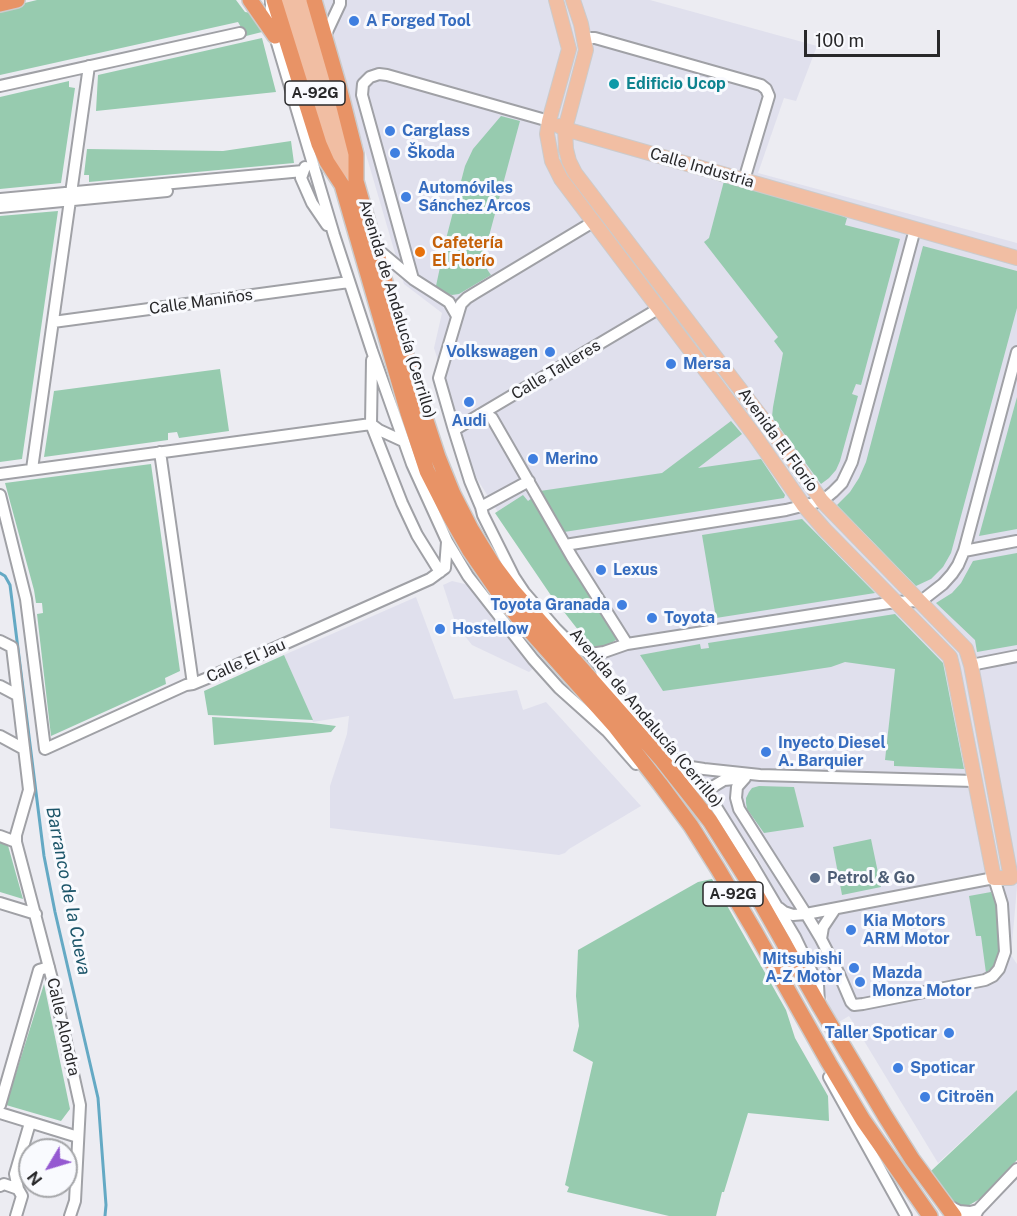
<!DOCTYPE html>
<html>
<head>
<meta charset="utf-8">
<style>
	body { margin:0 }
	#map { position:relative; width:1017px; height:1216px; overflow:hidden; background:#ececf2; font-family:"Public Sans",sans-serif }
	canvas { display:block }
	.north { position:absolute; left:18px; top:1138px; width:60px; height:60px; box-sizing:border-box; background:#f9fafe; border:2px solid #a5a6a9; border-radius:50%; rotate:232deg; font-size:16px; font-weight:700; line-height:24px; text-align:center; color:#28282a }
	.north::after { content:''; display:block; margin:auto; width:21px; height:27px; background:#9559d1; clip-path:polygon(50% 0,100% 100%,50% 72%,0 100%) }
	.scale { position:absolute; left:804px; top:30px; width:136px; height:27px; box-sizing:border-box; border:3px solid #28282a; border-top:0; padding-left:8px; font-size:18px; line-height:21px; white-space:nowrap; color:#28282a; -webkit-text-stroke:4px #f9fafe; paint-order:stroke }
</style>
</head>
<body>
<div id="map">
<canvas width="1017" height="1216"></canvas>
<div class="north">N</div>
<div class="scale">100 m</div>
</div>
<script>
const c = document.querySelector('canvas').getContext('2d');
c.lineJoin = 'round';
function fill(path, color) { c.fillStyle = color; c.fill(path, 'evenodd'); }
const toPath = rows => new Path2D(rows.map(r => 'M' + r).join(''));
function strokePath(path, color, width, dash) { c.strokeStyle = color; c.lineWidth = width; c.lineCap = dash ? 'butt' : 'round'; c.setLineDash(dash || []); c.stroke(path); }
function label(font, color, halo, rows, align = 'center') {
  c.font = font + ' "Public Sans",sans-serif'; c.lineWidth = 6; c.setLineDash([]); c.textBaseline = 'middle'; c.strokeStyle = halo; c.fillStyle = color; for (const [text, x, y, turn = 0] of rows) {
    c.save(); c.translate(x, y); c.rotate((+turn || 0) * Math.PI / 180); c.textAlign = isNaN(turn) ? turn : align; if (halo) c.strokeText(text, 0, 0); c.fillText(text, 0, 0); c.restore();
  }
}
const built = toPath([
	[322,0,650,0,817,46,796,101,784,98,758,173,1017,243,1017,887,1011,955,1017,964,1017,1090,938,1163,849,1016,839,1022,829,1006,821,980,758,859,703,782,679,751,674,754,618,692,618,683,621,680,592,643,498,512,472,471,434,348,442,313,404,284,336,52],
	[452,581,469,585,535,667,529,672,472,645,456,625,443,585],
	[416,597,454,699,517,690,523,710,546,702,641,806,569,849,565,853,559,855,330,828,330,786,347,734,349,716,313,722,284,655]
]);
const green = toPath([
	[37,0,236,0,245,12,251,13,262,32,246,36,238,22,0,75,0,9],
	[262,38,276,92,96,111,98,75],
	[69,81,69,87,75,88,61,183,0,189,0,97],
	[501,116,520,121,482,262,491,275,459,294,452,295,445,293,436,288,436,286,446,239,465,166,473,149],
	[291,141,294,163,89,182,89,175,84,175,87,149,223,151],
	[724,181,835,213,847,218,845,225,900,239,861,385,856,384,852,394,858,396,840,461,836,470,829,478,821,484,772,417,773,407,783,353,774,341,778,337,704,242,709,238],
	[58,211,22,459,0,462,0,216],
	[923,246,1017,271,1017,308,951,553,943,567,931,579,916,586,837,505,850,492,859,478,866,462],
	[220,369,229,431,179,438,177,432,168,433,168,440,44,457,54,391],
	[1017,397,1017,529,979,536],
	[731,421,742,434,698,468,761,459,785,495,784,498,564,532,540,491,662,473],
	[151,464,180,671,165,678,166,684,51,736,37,614,43,613,42,603,36,603,34,590,5,483],
	[523,495,528,501,532,498,617,639,610,644,601,648,593,649,550,594,495,513],
	[802,519,875,593,716,618,702,535],
	[1017,553,1017,645,977,652,975,640,936,603,952,593,961,583,973,561],
	[895,614,943,663,964,769,894,766,894,761,885,760,895,669,845,662,831,667,778,675,663,691,640,655,700,644,701,649,709,648,708,643],
	[284,655,313,720,208,715,204,691],
	[212,717,313,723,336,726,331,732,214,745],
	[759,786,794,787,804,827,764,833,747,809,746,803,746,798,749,792,752,788],
	[0,839,7,842,23,899,0,892],
	[871,839,881,887,842,895,833,847],
	[712,879,786,1010,795,1038,828,1096,829,1121,748,1113,724,1192,722,1192,716,1216,669,1216,567,1192,569,1187,565,1185,593,1062,573,1051,579,1026,576,996,578,950,698,882],
	[991,892,997,906,999,952,993,967,986,973,981,936,976,936,969,896],
	[44,984,70,1109,61,1121,6,1105],
	[1017,1090,1017,1160,983,1197,966,1207,956,1204,944,1192,931,1171]
]);
const stream = toPath([
	[0,573,5,576,10,585,44,856,55,912,98,1098,106,1205,105,1216]
]);
const minor = toPath([
	[271,0,271,17,275,36,334,235,372,351,412,464,447,541,468,576,533,659,559,688,607,731,636,764],
	[325,36,340,4,340,0],
	[585,38,595,38,761,85,766,89,769,96,744,180],
	[0,86,240,33],
	[305,167,301,178,312,203,327,225],
	[0,199,303,171],
	[0,207,167,191],
	[593,222,475,293,467,298,461,304,439,378,454,430,470,481,481,507,483,515,514,577,524,592,556,629,572,645,590,654,596,661,601,670,602,676,615,693,713,802,753,866,795,937,818,985,819,1002],
	[376,248,413,279,449,302,457,316],
	[413,279,362,95,363,84,370,77,379,74,387,75,549,121],
	[53,322,349,282],
	[372,360,371,424,402,503,417,535,440,572],
	[481,414,487,415,492,418,572,557,627,644],
	[371,424,379,430,403,441],
	[454,430,658,309],
	[160,452,193,684],
	[32,469,89,66],
	[0,474,371,424],
	[0,495,26,599,45,749,186,685,193,684,210,677,430,579,445,568,447,542],
	[481,507,529,481],
	[565,545,786,510,822,501,833,492,842,483,852,462,915,229],
	[964,551,1017,541],
	[0,641,12,647,29,790,16,835,16,842,52,979,80,1105,75,1201,70,1216],
	[590,654,604,652,627,644,895,602,919,601,925,598,943,584,952,574,958,565,964,551,1017,352],
	[971,665,1017,656],
	[0,686,17,695],
	[0,736,24,749],
	[678,765,704,769,760,775,974,781],
	[745,778,737,787,736,798,739,809,806,914,821,939,839,974,851,1002,854,1005,863,1004,985,980,993,976,999,969,1005,952,1002,904,994,878,806,914,793,915,784,912,779,908],
	[714,786,724,780,745,778],
	[0,836,16,842],
	[0,903,36,914],
	[821,939,823,927,835,909],
	[829,1077,906,1216],
	[0,1105,39,970,49,967],
	[0,1113,78,1137],
	[0,1186,4,1184,18,1189,22,1196,16,1216],
	[18,1189,15,1174,30,1123],
	[947,1205,959,1211,970,1212,978,1210],
	[975,1216,978,1210,1017,1169]
]);
const major = toPath([
	[288,0,339,177],
	[300,0,346,156,355,179],
	[556,0,569,49,549,121,547,134,552,161,561,179,755,436,804,506,825,530,950,657,953,669,994,878,1011,878,971,665,966,649,822,501,769,427,575,173,569,161,566,149,565,129,586,50,581,24,573,0],
	[559,126,565,129,1017,258]
]);
const highway = toPath([
	[250,0,275,36],
	[274,0,319,144,327,162,342,185,408,413,427,471,450,516,470,551,499,593,522,622,614,725,660,784,691,826,718,869,754,930,829,1063,863,1120,930,1216],
	[314,0,338,83,356,154,356,181,417,393,438,457,453,494,471,529,492,563,513,591,662,760,710,821,756,894,820,1007,885,1116,912,1159,954,1216],
	[0,4,17,0]
]);
const markers = [
	[354,21,6,"#3f7fe0"],
	[614,84,6,"#0f9aa8"],
	[390,131,6,"#3f7fe0"],
	[395,153,6,"#3f7fe0"],
	[406,197,6,"#3f7fe0"],
	[420,252,6,"#e8710a"],
	[550,352,6,"#3f7fe0"],
	[671,364,6,"#3f7fe0"],
	[469,402,6,"#3f7fe0"],
	[533,459,6,"#3f7fe0"],
	[601,570,6,"#3f7fe0"],
	[622,605,6,"#3f7fe0"],
	[652,618,6,"#3f7fe0"],
	[440,629,6,"#3f7fe0"],
	[766,752,6,"#3f7fe0"],
	[815,878,6,"#5c6f8a"],
	[851,930,6,"#3f7fe0"],
	[854,968,6,"#3f7fe0"],
	[860,982,6,"#3f7fe0"],
	[949,1033,6,"#3f7fe0"],
	[898,1068,6,"#3f7fe0"],
	[925,1097,6,"#3f7fe0"]
];
const shields = [
	[315,93,60],
	[733,894,60]
];
const shieldNames = [
	["A-92G",315,93],
	["A-92G",733,894]
];
const shopNames = [
	["A Forged Tool",366,21],
	["Carglass",402,131],
	["Škoda",407,153],
	["Automóviles",418,188],
	["Sánchez Arcos",418,206],
	["Volkswagen",538,352,"right"],
	["Mersa",683,364],
	["Audi",469,421,"center"],
	["Merino",545,459],
	["Lexus",613,570],
	["Toyota Granada",610,605,"right"],
	["Toyota",664,618],
	["Hostellow",452,629],
	["Inyecto Diesel",778,743],
	["A. Barquier",778,761],
	["Kia Motors",863,921],
	["ARM Motor",863,939],
	["Mitsubishi",842,959,"right"],
	["A-Z Motor",842,977,"right"],
	["Mazda",872,973],
	["Monza Motor",872,991],
	["Taller Spoticar",937,1033,"right"],
	["Spoticar",910,1068],
	["Citroën",937,1097]
];
const cultureNames = [
	["Edificio Ucop",626,84]
];
const streetNames = [
	["Calle Industria",702,168,16],
	["Calle Maniños",201,302,-8],
	["Avenida de Andalucía (Cerrillo)",397,309,73],
	["Calle Talleres",556,370,-31],
	["Avenida El Florío",778,440,54],
	["Calle El Jau",246,661,-24],
	["Avenida de Andalucía (Cerrillo)",646,718,50],
	["Calle Alondra",63,1027,77]
];
const foodNames = [
	["Cafetería",432,243],
	["El Florío",432,261]
];
const serviceNames = [
	["Petrol & Go",827,878]
];
const waterNames = [
	["Barranco de la Cueva",68,891,79]
];
fill(built, '#e0e0ed');
fill(green, '#97cbaf');
strokePath(stream, '#64a9c4', 3);
strokePath(minor, '#a0a1a6', 14);
strokePath(major, '#cbcbcc', 16);
strokePath(highway, '#cbcbcc', 18);
strokePath(minor, '#fff', 10);
strokePath(major, '#f1bea3', 14);
strokePath(highway, '#e89366', 15);
for (const [x, y, r, color] of markers) { const dot = new Path2D(); dot.arc(x, y, r, 0, 2 * Math.PI); c.fillStyle = color; c.fill(dot); strokePath(dot, '#f9fafe', 2); }
for (const [x, y, w] of shields) { const box = new Path2D(); box.roundRect(x - w / 2, y - 12, w, 24, 4.5); c.fillStyle = '#f9fafe'; c.fill(box); strokePath(box, '#28282a', 1.5); }
label('bold 15px', '#28282a', null, shieldNames);
label('bold 16px', '#366cbe', '#f9fafe', shopNames, 'left');
label('bold 16px', '#0d838f', '#f9fafe', cultureNames, 'left');
label('16px', '#28282a', '#f9fafe', streetNames);
label('bold 16px', '#c56008', '#f9fafe', foodNames, 'left');
label('bold 16px', '#4e5e75', '#f9fafe', serviceNames, 'left');
label('italic 18px', '#1c5569', '#f9fafe', waterNames);
</script>
</body>
</html>
